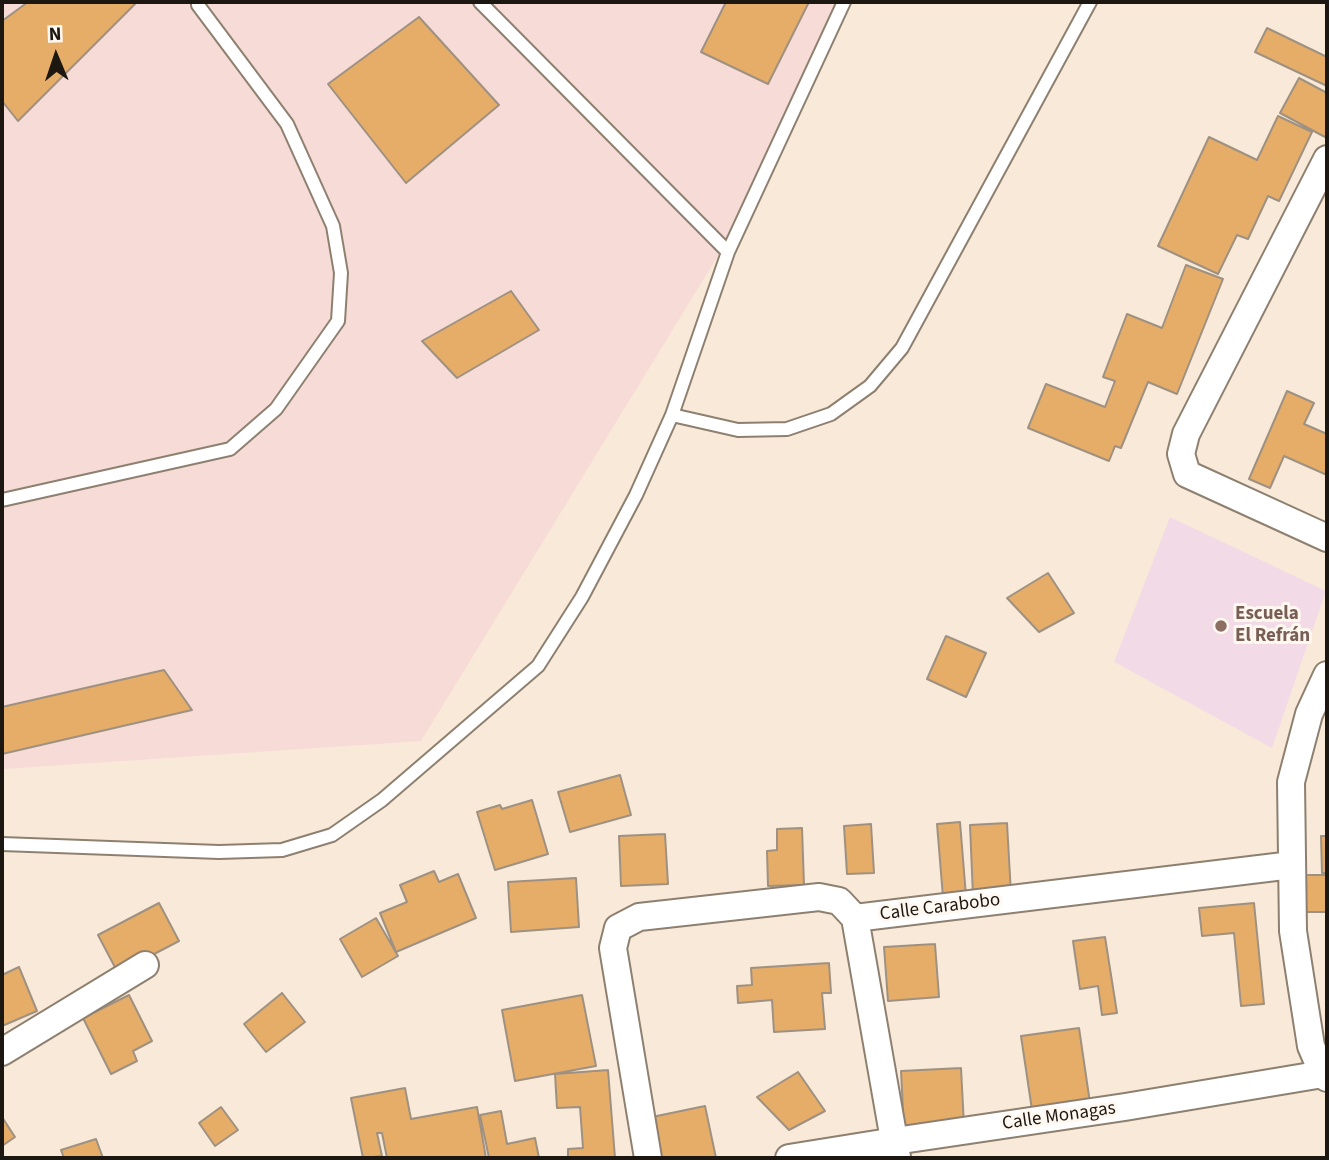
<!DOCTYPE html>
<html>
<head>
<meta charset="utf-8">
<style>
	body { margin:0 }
	#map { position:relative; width:1329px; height:1160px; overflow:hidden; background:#f9e9d8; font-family:"Source Sans 3",sans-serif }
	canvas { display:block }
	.frame { position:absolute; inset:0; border:4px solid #1c1711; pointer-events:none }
	.north { position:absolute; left:21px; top:21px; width:70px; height:70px; -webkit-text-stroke:5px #fff8f1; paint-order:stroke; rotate:358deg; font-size:19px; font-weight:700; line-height:28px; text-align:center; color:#1c1711 }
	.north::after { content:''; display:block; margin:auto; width:24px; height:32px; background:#1c1711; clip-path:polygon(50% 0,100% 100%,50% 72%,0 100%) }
</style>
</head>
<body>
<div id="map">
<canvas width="1329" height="1160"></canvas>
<div class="frame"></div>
<div class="north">N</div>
</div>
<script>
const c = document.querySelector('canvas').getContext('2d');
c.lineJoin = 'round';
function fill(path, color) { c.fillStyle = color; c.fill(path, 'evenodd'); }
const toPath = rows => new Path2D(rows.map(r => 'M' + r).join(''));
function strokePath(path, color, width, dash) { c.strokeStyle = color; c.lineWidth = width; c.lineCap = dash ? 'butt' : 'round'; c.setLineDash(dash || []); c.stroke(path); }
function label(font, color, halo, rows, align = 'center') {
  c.font = font + ' "Source Sans 3",sans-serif'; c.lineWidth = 6; c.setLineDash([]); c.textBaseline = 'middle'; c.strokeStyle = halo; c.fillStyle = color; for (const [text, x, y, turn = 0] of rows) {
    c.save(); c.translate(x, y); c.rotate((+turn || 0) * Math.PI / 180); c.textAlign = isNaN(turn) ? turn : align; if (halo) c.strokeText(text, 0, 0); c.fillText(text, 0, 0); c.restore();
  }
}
const industrial = toPath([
	[2,2,852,2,752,200,421,741,2,769]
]);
const education = toPath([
	[1170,517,1326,591,1272,748,1114,662]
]);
const building = toPath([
	[28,2,137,2,18,121,2,101,2,21,28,2],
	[726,2,809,2,768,84,701,52,726,2],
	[419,17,499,105,406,183,328,84,419,17],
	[1267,28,1327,57,1327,86,1255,52,1267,28],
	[1299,78,1327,93,1327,133,1325,137,1280,113,1299,78],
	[1278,116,1312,132,1279,201,1268,196,1248,239,1237,235,1218,274,1158,246,1209,137,1257,160,1278,116],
	[1186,265,1223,279,1177,394,1148,382,1121,448,1115,446,1109,461,1028,428,1046,384,1105,407,1115,381,1103,377,1127,314,1162,328,1186,265],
	[511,291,539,330,457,378,422,341,511,291],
	[1287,391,1314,403,1304,424,1327,434,1327,475,1284,456,1270,488,1249,479,1287,391],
	[1048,573,1074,613,1039,632,1007,598,1048,573],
	[946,636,986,653,966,697,927,679,946,636],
	[164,670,192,710,2,754,2,707,164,670],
	[620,775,631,815,570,832,558,792,620,775],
	[532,800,548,854,495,870,477,812,500,805,502,809,532,800],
	[960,822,966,896,943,897,937,824,960,822],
	[1007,823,1011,894,973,896,970,825,1007,823],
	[871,824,874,873,847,874,844,826,871,824],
	[802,828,804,885,768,886,767,851,777,850,777,829,802,828],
	[665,834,668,884,621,886,619,836,665,834],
	[1321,836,1327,836,1327,873,1322,873,1321,836],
	[434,871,439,882,458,874,476,918,396,952,380,913,407,902,400,885,434,871],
	[1305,875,1327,875,1327,912,1305,912,1305,875],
	[576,878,579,927,511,932,508,882,576,878],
	[159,903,179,941,118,973,98,935,159,903],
	[1254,903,1264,1004,1241,1006,1234,933,1202,936,1199,908,1254,903],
	[376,918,398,956,362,977,340,939,376,918],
	[1105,937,1117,1013,1102,1015,1098,986,1080,989,1073,941,1105,937],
	[935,944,939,997,888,1001,884,947,935,944],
	[829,963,831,993,822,993,825,1029,774,1032,772,1000,738,1003,737,986,752,985,751,968,829,963],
	[19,967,37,1011,2,1026,2,975,19,967],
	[282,993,305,1022,266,1052,244,1024,282,993],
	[129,995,152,1041,133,1051,137,1061,111,1074,83,1018,129,995],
	[582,995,596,1066,515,1081,502,1010,582,995],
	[1079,1028,1090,1103,1032,1110,1021,1036,1079,1028],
	[961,1068,964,1126,904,1130,901,1071,961,1068],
	[608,1070,615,1158,568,1158,568,1149,583,1148,580,1107,557,1108,555,1074,608,1070],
	[798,1072,825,1111,789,1130,757,1097,798,1072],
	[405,1088,411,1119,477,1107,486,1158,387,1158,382,1133,377,1133,382,1156,363,1158,351,1098,405,1088],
	[705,1106,716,1158,661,1158,652,1117,705,1106],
	[221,1107,238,1130,215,1146,199,1123,221,1107],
	[501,1111,507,1144,535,1138,539,1158,489,1158,480,1115,501,1111],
	[2,1117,15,1137,2,1146,2,1117],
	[96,1139,103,1158,64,1158,61,1150,96,1139]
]);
const lane = toPath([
	[480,2,728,252],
	[672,415,738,430,787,429,831,414,870,386,902,348,1090,2],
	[2,500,230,449,276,409,338,321,341,273,333,226,287,124,198,5,198,2],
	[2,844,219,852,282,850,332,835,382,800,538,666,582,597,636,495,672,415,728,252,844,2]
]);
const street = toPath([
	[1327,159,1186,434,1181,454,1187,474,1327,538],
	[855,918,1292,865],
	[855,918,897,1157],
	[2,1052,145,965],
	[1323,1074,1311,1046,1293,931,1291,782,1309,714,1327,675],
	[648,1158,613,948,618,928,639,917,819,897,839,901,855,918],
	[789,1158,895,1141,1125,1107,1323,1074,1327,1078]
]);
const markers = [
	[1221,626,7,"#8d6e63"]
];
const educationNames = [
	["Escuela",1235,615],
	["El Refrán",1235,637]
];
const streetNames = [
	["Calle Carabobo",940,908,-7],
	["Calle Monagas",1059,1117,-8]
];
fill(industrial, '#f6dbd6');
fill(education, '#f2dbe7');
fill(building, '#e6ad69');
strokePath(building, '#9f9181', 2);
strokePath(lane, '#8e8070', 16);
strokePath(street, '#8e8070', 30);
strokePath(lane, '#fff', 12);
strokePath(street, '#fff', 26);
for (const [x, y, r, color] of markers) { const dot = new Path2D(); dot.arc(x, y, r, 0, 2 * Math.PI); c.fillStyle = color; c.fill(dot); strokePath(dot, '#fff8f1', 2.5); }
label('bold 19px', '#785e54', '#fff8f1', educationNames, 'left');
label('19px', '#1c1711', '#fff8f1', streetNames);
</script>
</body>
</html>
